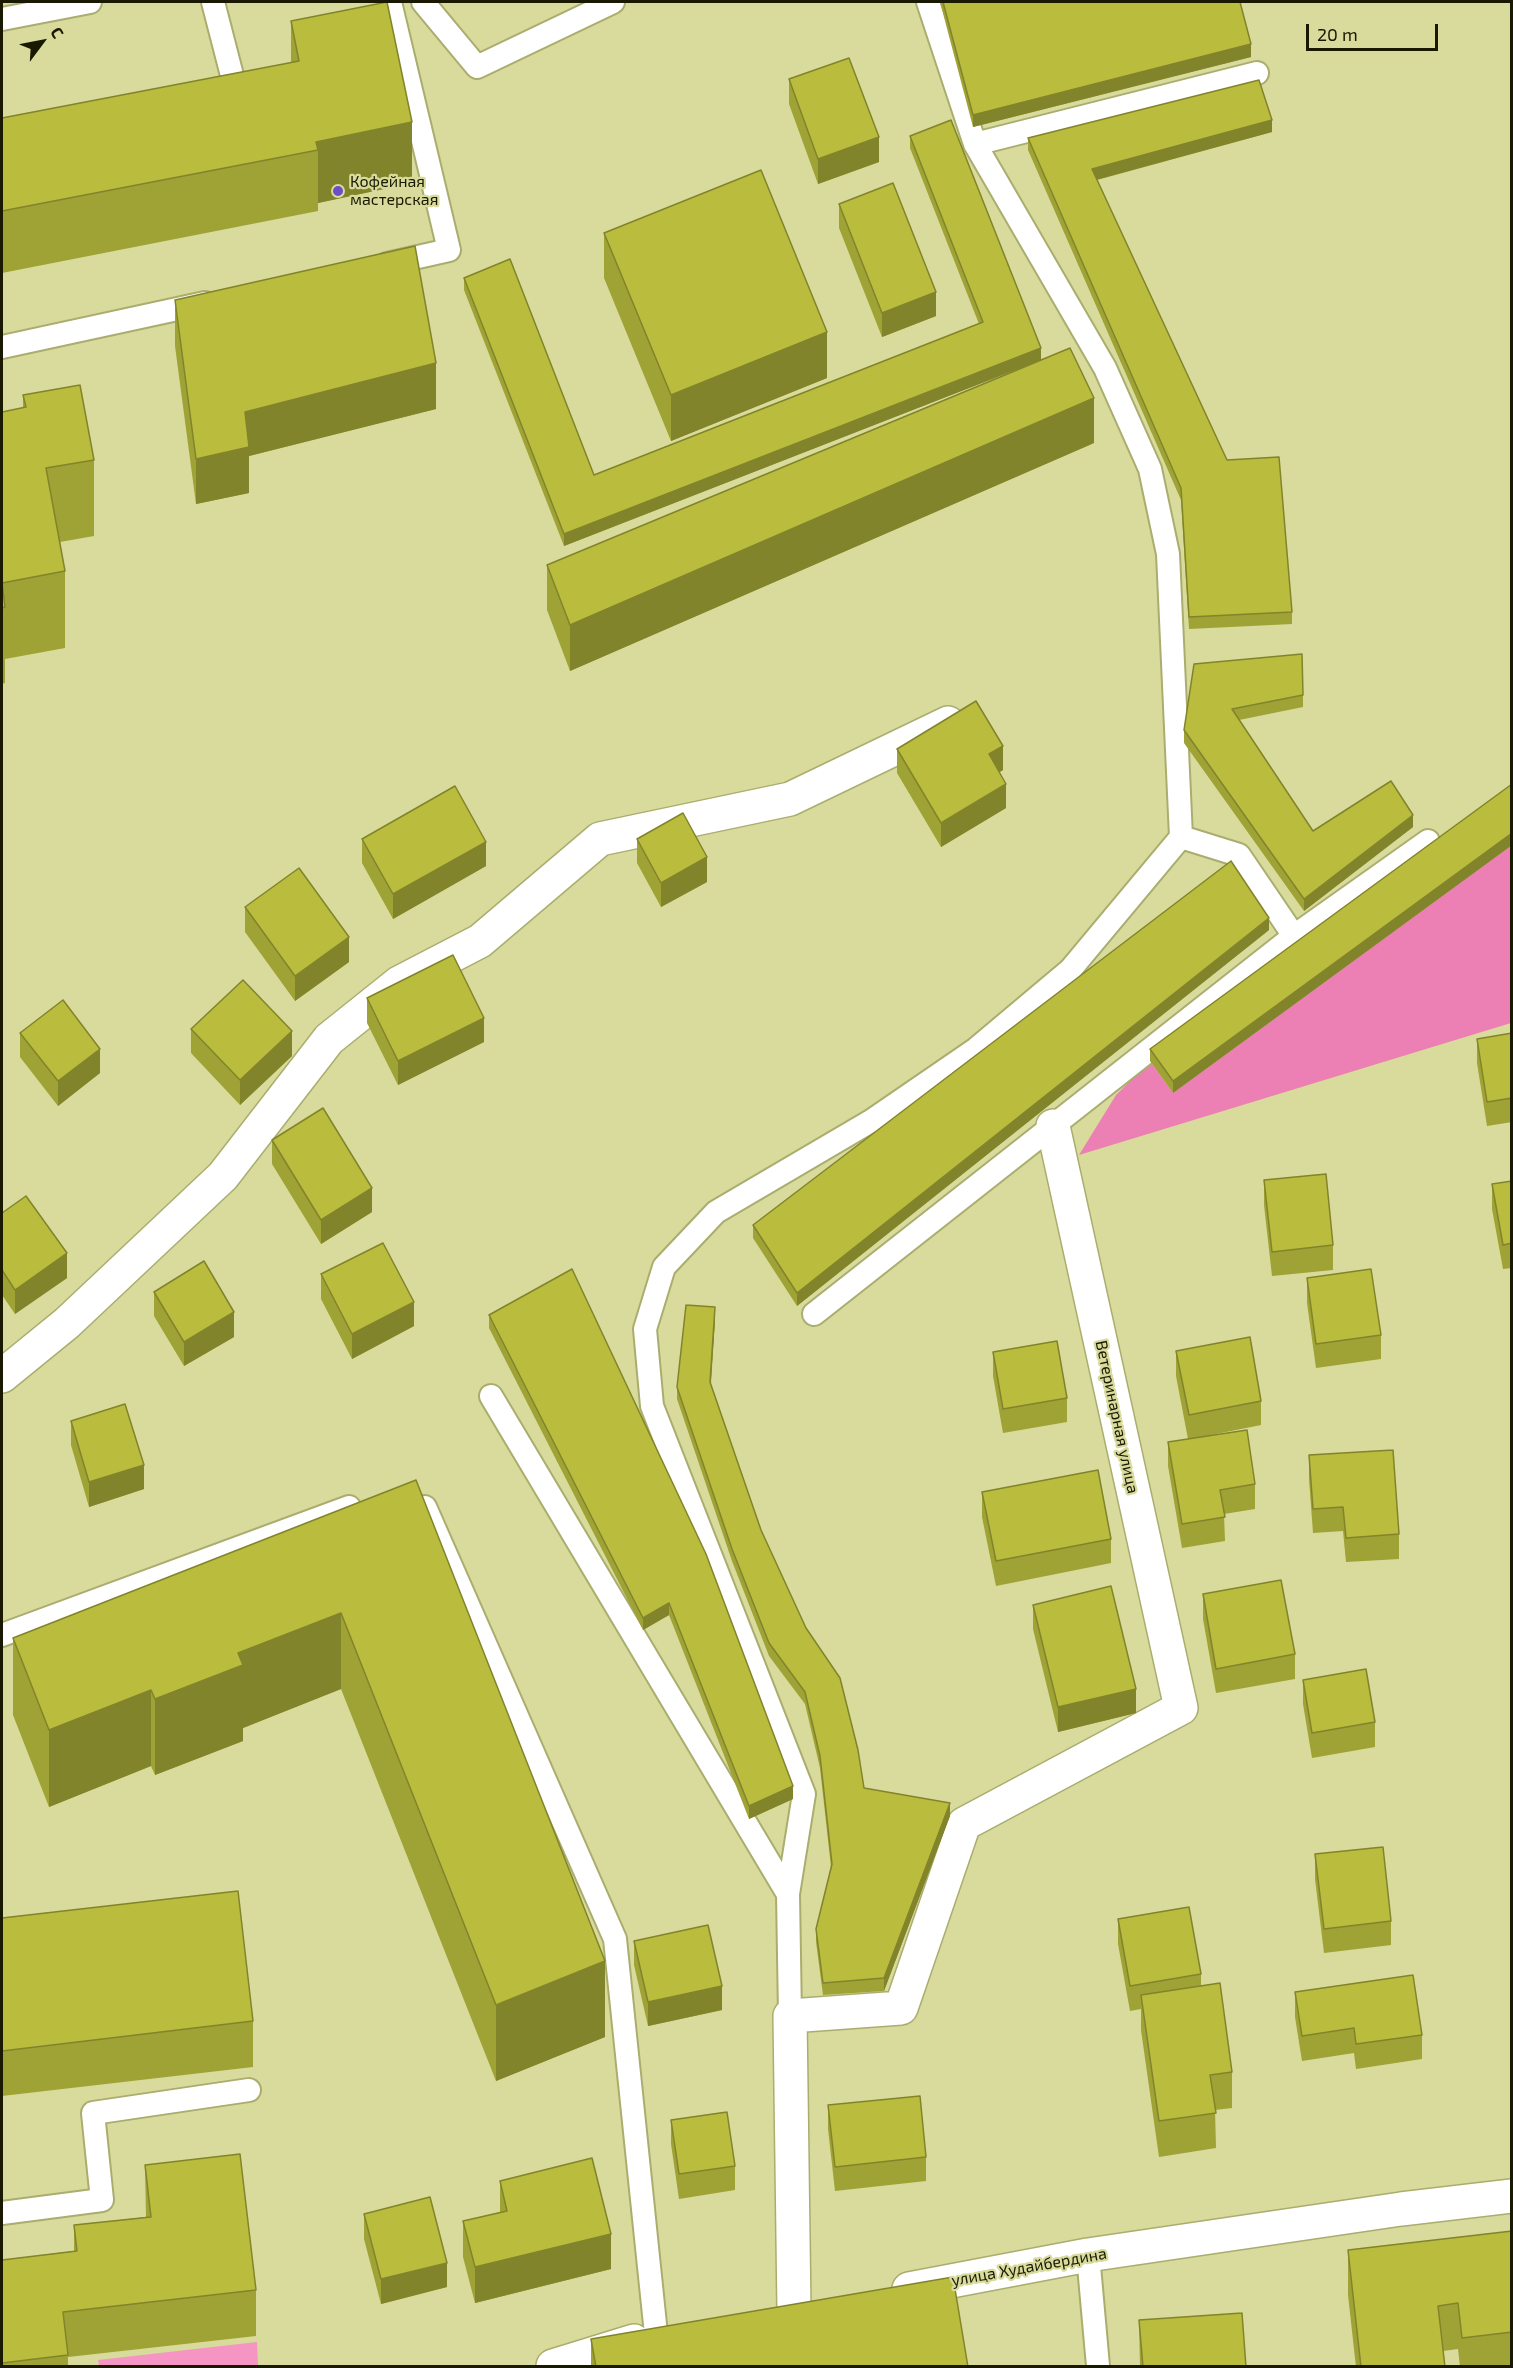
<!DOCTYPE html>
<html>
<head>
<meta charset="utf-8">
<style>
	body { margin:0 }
	#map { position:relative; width:1513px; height:2368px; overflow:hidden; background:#d8db9b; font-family:"Exo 2",sans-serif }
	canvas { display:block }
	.frame { position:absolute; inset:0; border:3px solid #191902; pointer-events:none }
	.north { position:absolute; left:12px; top:12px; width:60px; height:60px; -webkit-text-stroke:4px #d8db9b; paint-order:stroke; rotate:58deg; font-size:16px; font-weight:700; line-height:24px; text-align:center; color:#191902 }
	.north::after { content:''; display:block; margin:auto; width:21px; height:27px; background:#191902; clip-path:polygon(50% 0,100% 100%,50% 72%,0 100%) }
	.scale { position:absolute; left:1306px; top:24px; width:132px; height:27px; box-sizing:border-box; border:3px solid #191902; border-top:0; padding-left:8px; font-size:18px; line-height:21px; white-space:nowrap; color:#191902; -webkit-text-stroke:4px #d8db9b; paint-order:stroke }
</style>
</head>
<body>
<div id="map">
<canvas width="1513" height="2368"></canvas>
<div class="frame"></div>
<div class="north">С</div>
<div class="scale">20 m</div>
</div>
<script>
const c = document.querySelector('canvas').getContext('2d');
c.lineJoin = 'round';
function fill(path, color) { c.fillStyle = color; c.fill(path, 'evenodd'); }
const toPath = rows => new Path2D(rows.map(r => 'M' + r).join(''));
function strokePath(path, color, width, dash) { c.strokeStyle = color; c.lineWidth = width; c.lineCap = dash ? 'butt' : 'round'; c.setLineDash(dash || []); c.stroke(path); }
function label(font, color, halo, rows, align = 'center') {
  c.font = font + ' "Exo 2",sans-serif'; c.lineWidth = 4.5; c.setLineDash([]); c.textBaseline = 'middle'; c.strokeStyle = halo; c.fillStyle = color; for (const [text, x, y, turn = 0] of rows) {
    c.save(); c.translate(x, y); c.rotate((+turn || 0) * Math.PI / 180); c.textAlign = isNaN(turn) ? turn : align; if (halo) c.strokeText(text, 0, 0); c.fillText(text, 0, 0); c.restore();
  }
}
const green = toPath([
	[257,2342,258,2366,99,2366,98,2360]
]);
const forest = toPath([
	[1511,845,1511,1023,1079,1155,1116,1095,1150,1061,1173,1093]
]);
const lane = toPath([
	[213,2,236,91,223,93],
	[423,2,477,67,613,2],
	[928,2,975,144],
	[2,19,90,2],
	[387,264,449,250,390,2],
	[2,347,205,303],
	[1181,837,1239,855,1294,936],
	[814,1314,1294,936,1428,841],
	[491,1396,788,1894],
	[425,1507,615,1939,656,2334],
	[2,1635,349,1507],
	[790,2016,788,1894,804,1794,652,1406,645,1329,664,1267,716,1212,871,1121,976,1049,1070,970,1181,837,1168,554,1150,469,1105,368,975,144,1257,73],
	[2,2213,102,2200,93,2113,249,2090],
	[1088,2255,1098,2366]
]);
const street = toPath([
	[2,1376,67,1323,223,1176,329,1039,399,983,480,941,600,839,790,799,948,723],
	[909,2289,1088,2255,1401,2209,1512,2196],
	[794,2311,790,2016,901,2008,964,1824,1181,1708,1053,1126],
	[553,2366,634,2341]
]);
const wall = toPath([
	[940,2,1240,2,1251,57,973,127],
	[291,21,412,183,318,203,318,211,2,273,2,118,291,63],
	[789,79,879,162,818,184,789,104],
	[1272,132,1097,180,1292,612,1292,624,1189,629,1181,500,1028,150,1028,138],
	[910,136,1041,360,564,546,464,290,464,278,594,475,979,324,910,148],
	[839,204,936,316,882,337,839,228],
	[604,233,827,378,671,441,604,278],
	[175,300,436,409,249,456,249,493,196,504,175,346],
	[23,395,94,460,94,536,60,542,65,571,65,648,5,659,5,683,2,684,2,412,23,408],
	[1094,443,570,671,547,610,547,565],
	[1194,664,1303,695,1303,707,1239,720,1313,831,1413,827,1304,911,1184,743,1184,730],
	[897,749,1003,770,999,772,1006,808,941,847,897,773],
	[1512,784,1512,845,1173,1093,1150,1061,1150,1049],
	[362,839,486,866,393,919,362,863],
	[637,839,707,882,661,907,637,863],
	[245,907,349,962,295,1001,245,932],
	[1269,930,797,1306,753,1238,753,1225],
	[367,998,484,1042,398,1085,367,1023],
	[191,1029,292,1056,240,1105,191,1053],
	[20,1033,100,1073,58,1106,20,1057],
	[1512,1033,1512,1122,1487,1126,1477,1063,1477,1039],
	[272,1140,372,1212,321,1244,272,1164],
	[1264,1180,1333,1245,1333,1270,1272,1276,1264,1205],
	[1512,1181,1512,1268,1503,1269,1492,1209,1492,1184],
	[2,1213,67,1278,15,1314,2,1295],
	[321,1274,414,1326,352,1359,321,1299],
	[1307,1278,1381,1335,1381,1359,1316,1368,1307,1303],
	[154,1292,234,1337,184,1366,154,1316],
	[489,1315,793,1799,749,1819,669,1615,643,1630,489,1328],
	[715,1320,711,1384,761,1530,864,1788,950,1816,884,1991,823,1995,816,1942,816,1929,831,1867,820,1768,805,1704,769,1656,732,1561,677,1399,677,1387],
	[1176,1351,1261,1401,1261,1425,1201,1437,1255,1484,1255,1509,1224,1514,1225,1541,1182,1548,1168,1466,1168,1442,1188,1439,1176,1376],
	[993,1352,1067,1398,1067,1422,1003,1433,993,1376],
	[71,1421,144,1489,89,1507,71,1445],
	[1309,1455,1399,1534,1399,1559,1346,1562,1343,1531,1313,1533,1309,1479],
	[416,1480,605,2037,496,2081,341,1689,243,1728,243,1741,155,1775,151,1766,49,1807,13,1715,13,1638],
	[982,1492,1111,1539,1111,1563,996,1586,982,1517],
	[1203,1594,1295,1654,1295,1679,1216,1693,1203,1619],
	[1033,1605,1136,1713,1058,1732,1033,1629],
	[1303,1680,1375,1722,1375,1747,1312,1758,1303,1704],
	[1315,1854,1391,1921,1391,1945,1324,1953,1315,1879],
	[2,1918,253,2021,253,2067,2,2096],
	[1118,1919,1201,1974,1201,1986,1232,2072,1232,2108,1215,2110,1216,2148,1159,2157,1141,2030,1141,2009,1130,2011,1118,1944],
	[634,1941,722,2010,648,2026,634,1965],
	[1295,1992,1422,2035,1422,2059,1356,2069,1354,2053,1302,2061,1295,2017],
	[828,2105,926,2157,926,2181,835,2191,828,2129],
	[671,2120,735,2166,735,2190,679,2199,671,2144],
	[145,2165,256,2290,256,2336,68,2357,68,2367,2,2367,2,2260,74,2251,74,2225,146,2217],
	[500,2181,611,2269,475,2303,463,2257,463,2221,500,2212],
	[364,2214,447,2287,381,2304,364,2239],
	[1512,2231,1512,2367,1460,2367,1458,2349,1443,2351,1445,2367,1356,2367,1348,2295,1348,2250],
	[1139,2320,1246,2367,1140,2367],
	[591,2339,968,2367,591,2367]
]);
const shadedWall = toPath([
	[1251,44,1251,57,973,127,973,115],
	[1272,120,1272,132,1092,181,1092,169],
	[412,122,412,183,318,203,318,150,316,142],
	[879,137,879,162,818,184,818,159],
	[936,292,936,316,882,337,882,313],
	[827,332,827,378,671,441,671,395],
	[1041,348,1041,360,564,546,564,534],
	[436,363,436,409,249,456,249,493,196,504,196,459,245,412],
	[1094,398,1094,443,570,671,570,625],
	[1003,746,1003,770,989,779,989,754],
	[1006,784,1006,808,941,847,941,823],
	[1413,815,1413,827,1304,911,1304,899],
	[1512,833,1512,845,1173,1093,1173,1081],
	[486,842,486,866,393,919,393,894],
	[707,857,707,882,661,907,661,883],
	[1269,918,1269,930,797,1306,797,1293],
	[349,937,349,962,295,1001,295,976],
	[484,1018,484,1042,398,1085,398,1061],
	[292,1031,292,1056,240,1105,240,1080],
	[100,1049,100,1073,58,1106,58,1081],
	[372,1188,372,1212,321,1244,321,1220],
	[67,1253,67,1278,15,1314,15,1290],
	[414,1302,414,1326,352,1359,352,1334],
	[715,1307,715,1320,710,1394,710,1382],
	[234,1312,234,1337,184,1366,184,1342],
	[144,1465,144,1489,89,1507,89,1482],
	[669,1603,669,1615,643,1630,643,1618],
	[341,1613,341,1689,243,1728,243,1741,155,1775,155,1699,238,1653],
	[1136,1689,1136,1713,1058,1732,1058,1707],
	[151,1690,151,1766,49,1807,49,1730],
	[793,1786,793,1799,749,1819,749,1806],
	[950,1803,950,1816,884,1991,884,1978],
	[605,1961,605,2037,496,2081,496,2005],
	[722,1986,722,2010,648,2026,648,2002],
	[611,2234,611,2269,475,2303,475,2267],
	[447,2263,447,2287,381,2304,381,2279]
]);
const building = toPath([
	[387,2,412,122,316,142,318,150,2,211,2,118,299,61,291,21,387,2],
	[943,2,1240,2,1251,44,973,115,943,2],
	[849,58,879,137,818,159,789,79,849,58],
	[1259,80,1272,120,1092,169,1227,460,1279,457,1292,612,1189,617,1181,488,1028,138,1259,80],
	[951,120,1041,348,564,534,464,278,510,259,594,475,983,322,910,136,951,120],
	[761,170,827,332,671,395,604,233,761,170],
	[893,183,936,292,882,313,839,204,893,183],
	[415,246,436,363,245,412,249,447,196,459,175,300,415,246],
	[1070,348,1094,398,570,625,547,565,1070,348],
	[80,385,94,460,46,468,65,571,2,583,5,607,2,608,2,412,26,407,23,395,80,385],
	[1302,654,1303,695,1232,709,1313,831,1391,781,1413,815,1304,899,1184,730,1194,664,1302,654],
	[976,701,1003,746,989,754,1006,784,941,823,897,749,976,701],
	[1512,784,1512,833,1173,1081,1150,1049,1512,784],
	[455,786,486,842,393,894,362,839,455,786],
	[683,813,707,857,661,883,637,839,683,813],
	[1231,861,1269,918,797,1293,753,1225,1231,861],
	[299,868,349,937,295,976,245,907,299,868],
	[453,955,484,1018,398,1061,367,998,453,955],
	[243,980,292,1031,240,1080,191,1029,243,980],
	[63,1000,100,1049,58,1081,20,1033,63,1000],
	[1512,1033,1512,1098,1487,1102,1477,1039,1512,1033],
	[323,1108,372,1188,321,1220,272,1140,323,1108],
	[1326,1174,1333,1245,1272,1252,1264,1180,1326,1174],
	[1512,1181,1512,1243,1503,1245,1492,1184,1512,1181],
	[26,1196,67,1253,15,1290,2,1270,2,1213,26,1196],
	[383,1243,414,1302,352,1334,321,1274,383,1243],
	[204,1261,234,1312,184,1342,154,1292,204,1261],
	[572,1269,706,1554,793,1786,749,1806,669,1603,643,1618,489,1315,572,1269],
	[1371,1269,1381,1335,1316,1344,1307,1278,1371,1269],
	[686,1305,715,1307,710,1382,761,1530,806,1628,840,1678,858,1750,864,1788,950,1803,884,1978,823,1983,816,1929,832,1864,820,1756,805,1692,769,1643,732,1549,677,1387,686,1305],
	[1250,1337,1261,1401,1189,1415,1176,1351,1250,1337],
	[1057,1341,1067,1398,1003,1409,993,1352,1057,1341],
	[125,1404,144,1465,89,1482,71,1421,125,1404],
	[1247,1430,1255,1484,1220,1490,1225,1517,1182,1524,1168,1442,1247,1430],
	[1393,1450,1399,1534,1346,1538,1343,1507,1313,1509,1309,1455,1393,1450],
	[1098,1470,1111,1539,996,1561,982,1492,1098,1470],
	[416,1480,605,1961,496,2005,341,1613,238,1653,243,1665,155,1699,151,1690,49,1730,13,1638,416,1480],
	[1281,1580,1295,1654,1216,1669,1203,1594,1281,1580],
	[1111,1586,1136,1689,1058,1707,1033,1605,1111,1586],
	[1366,1669,1375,1722,1312,1733,1303,1680,1366,1669],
	[1383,1847,1391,1921,1324,1929,1315,1854,1383,1847],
	[238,1891,253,2021,2,2051,2,1918,238,1891],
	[1189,1907,1201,1974,1130,1986,1118,1919,1189,1907],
	[708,1925,722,1986,648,2002,634,1941,708,1925],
	[1413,1975,1422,2035,1356,2044,1354,2028,1302,2036,1295,1992,1413,1975],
	[1220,1983,1232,2072,1210,2075,1216,2113,1159,2121,1141,1995,1220,1983],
	[920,2096,926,2157,835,2167,828,2105,920,2096],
	[727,2112,735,2166,679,2174,671,2120,727,2112],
	[240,2154,256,2290,63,2312,68,2355,2,2363,2,2260,77,2251,74,2225,151,2217,145,2165,240,2154],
	[592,2158,611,2234,475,2267,463,2221,507,2211,500,2181,592,2158],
	[430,2197,447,2263,381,2279,364,2214,430,2197],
	[1512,2231,1512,2332,1462,2338,1458,2303,1438,2306,1445,2367,1361,2367,1348,2250,1512,2231],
	[953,2277,968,2367,596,2367,591,2339,953,2277],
	[1242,2313,1246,2367,1143,2367,1139,2320,1242,2313]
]);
const markers = [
	[338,191,6,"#6d4ec7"]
];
const poiNames = [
	["Кофейная",350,182],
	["мастерская",350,200]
];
const streetNames = [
	["Ветеринарная улица",1117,1417,78],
	["улица Худайбердина",1029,2267,-10]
];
fill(green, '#f595c3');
fill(forest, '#ec7fb4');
strokePath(lane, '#aaad6e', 26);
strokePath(street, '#aaad6e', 36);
strokePath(lane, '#fff', 22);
strokePath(street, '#fff', 33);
fill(wall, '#9fa234');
fill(shadedWall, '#82842b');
fill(building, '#b9bc3d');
strokePath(building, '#82842b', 1.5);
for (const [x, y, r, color] of markers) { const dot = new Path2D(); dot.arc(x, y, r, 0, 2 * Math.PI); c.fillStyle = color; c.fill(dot); strokePath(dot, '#d8db9b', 2); }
label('16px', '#191902', '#d8db9b', poiNames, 'left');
label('16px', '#191902', '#d8db9b', streetNames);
</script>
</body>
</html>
